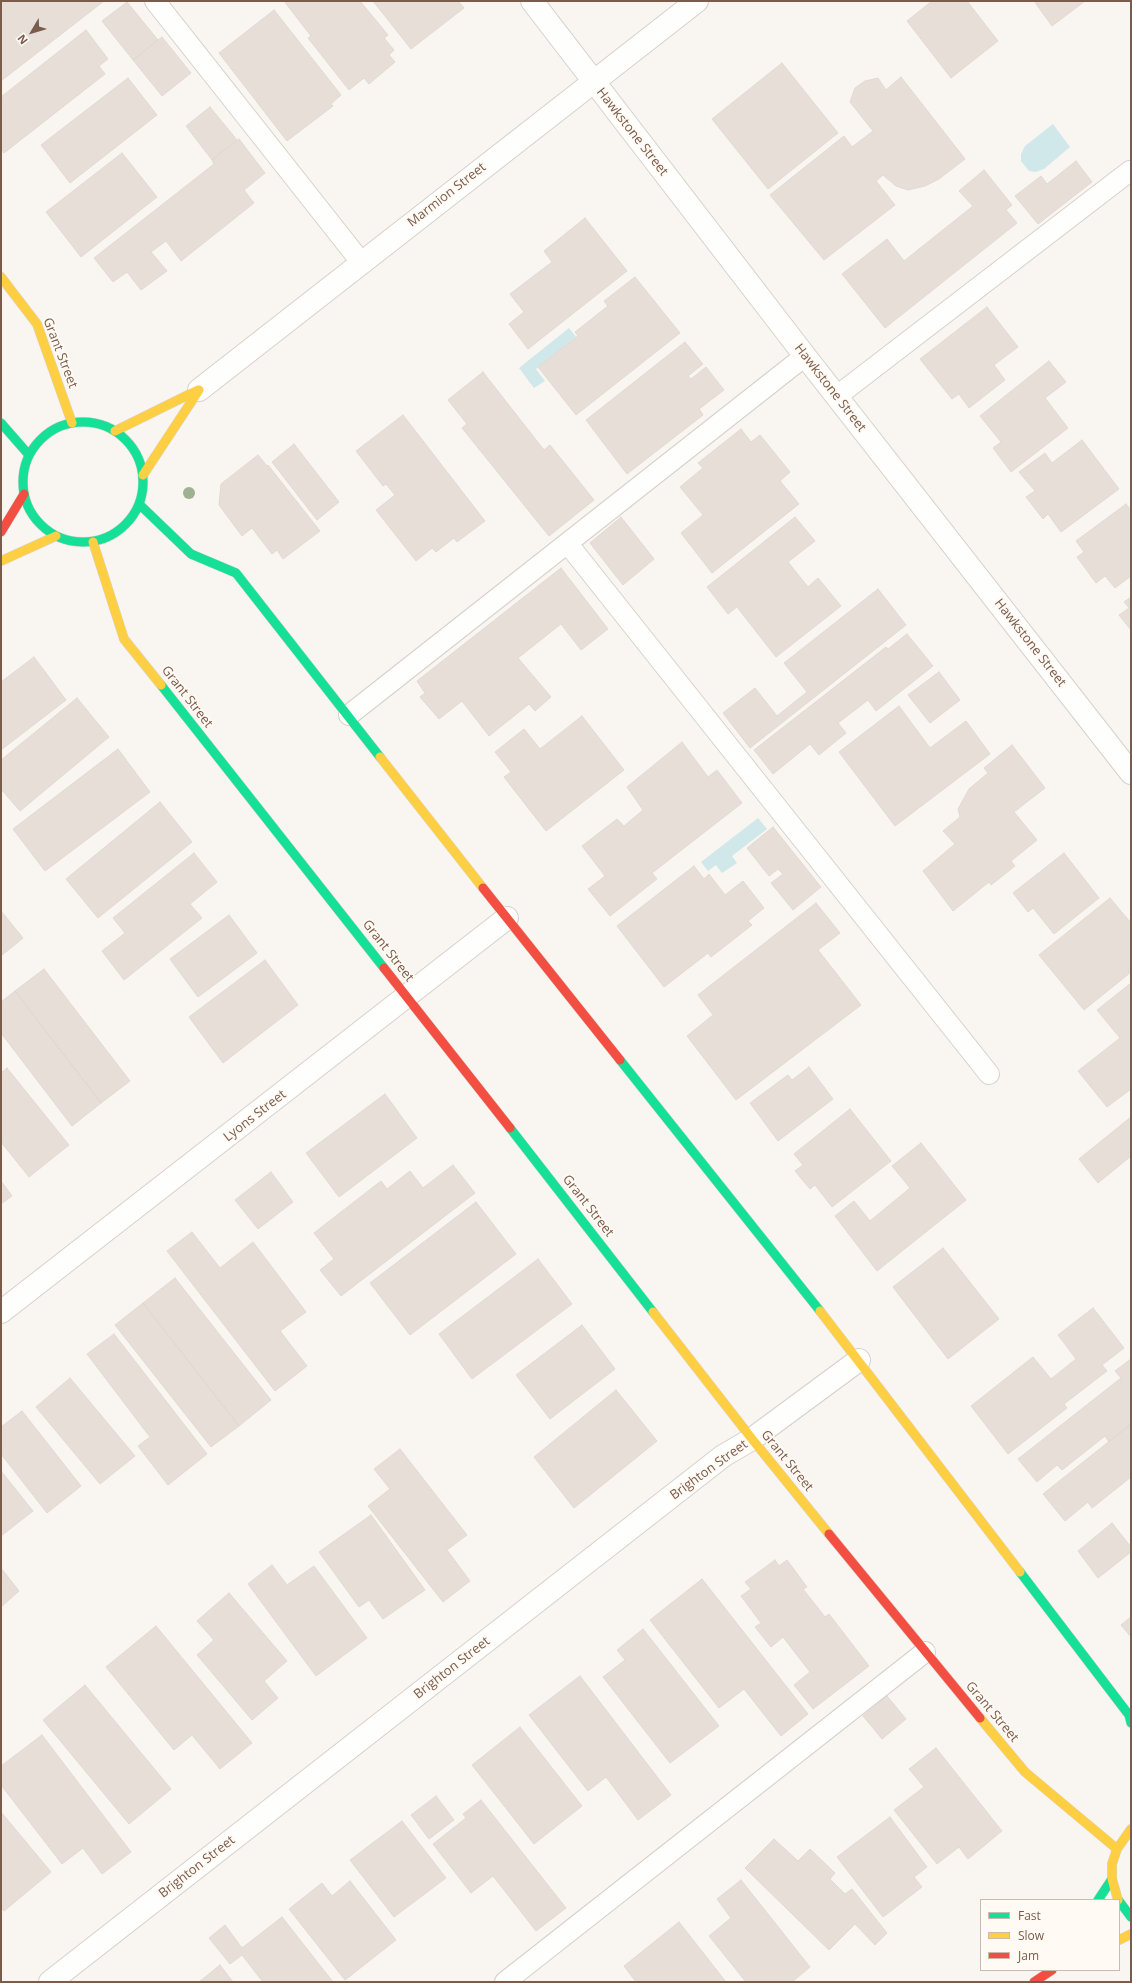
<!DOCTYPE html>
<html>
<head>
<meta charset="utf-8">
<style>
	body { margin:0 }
	#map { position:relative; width:1132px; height:1983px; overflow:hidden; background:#f9f5f0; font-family:"Open Sans",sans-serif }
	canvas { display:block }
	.frame { position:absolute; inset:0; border:2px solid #7a5c4d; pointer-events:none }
	.legend { position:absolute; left:980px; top:1899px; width:140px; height:72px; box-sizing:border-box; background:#fffaf3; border:1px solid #cabbb1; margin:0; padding:5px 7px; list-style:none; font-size:12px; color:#7a5c4d }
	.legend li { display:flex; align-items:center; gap:8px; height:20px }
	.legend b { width:20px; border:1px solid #cabbb1 }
	.north { position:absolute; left:12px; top:12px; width:40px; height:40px; -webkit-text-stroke:3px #fffaf3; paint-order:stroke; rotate:232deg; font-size:11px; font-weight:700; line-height:16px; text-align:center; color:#7a5c4d }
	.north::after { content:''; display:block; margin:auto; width:14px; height:18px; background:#7a5c4d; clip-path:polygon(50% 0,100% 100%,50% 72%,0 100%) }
</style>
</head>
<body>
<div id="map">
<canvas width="1132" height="1983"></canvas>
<div class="frame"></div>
<ul class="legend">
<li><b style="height:5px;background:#16e098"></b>Fast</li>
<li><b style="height:5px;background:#ffcf43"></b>Slow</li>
<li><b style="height:5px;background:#f24e42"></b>Jam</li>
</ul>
<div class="north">N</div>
</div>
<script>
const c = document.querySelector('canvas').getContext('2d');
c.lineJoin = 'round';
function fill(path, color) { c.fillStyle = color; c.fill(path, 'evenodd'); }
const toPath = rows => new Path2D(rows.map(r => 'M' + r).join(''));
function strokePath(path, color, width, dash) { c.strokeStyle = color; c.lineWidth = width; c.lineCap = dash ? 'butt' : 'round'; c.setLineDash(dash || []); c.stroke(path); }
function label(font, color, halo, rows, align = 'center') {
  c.font = font + ' "Open Sans",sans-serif'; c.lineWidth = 3.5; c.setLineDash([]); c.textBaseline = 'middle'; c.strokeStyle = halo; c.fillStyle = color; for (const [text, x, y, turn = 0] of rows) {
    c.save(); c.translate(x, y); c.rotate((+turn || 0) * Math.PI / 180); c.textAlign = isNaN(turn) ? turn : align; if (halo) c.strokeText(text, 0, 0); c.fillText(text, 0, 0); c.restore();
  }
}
const water = toPath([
	[1053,124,1070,147,1044,169,1036,172,1029,171,1021,161,1021,154,1025,146],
	[569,328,576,337,536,369,545,381,534,388,519,368],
	[758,818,767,829,732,856,737,863,722,873,716,865,708,871,701,862]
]);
const building = toPath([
	[3,1,104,1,1,81,1,3,3,1],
	[284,1,360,1,388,35,384,38,394,50,389,55,395,62,369,84,364,78,349,90,308,38,311,36,284,1],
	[373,1,458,1,464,8,411,49,373,1],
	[932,1,967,1,998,41,951,78,907,21,932,1],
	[1034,1,1085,1,1052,26,1034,1],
	[127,2,158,40,133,60,102,21,127,2],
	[274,10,341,95,331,104,333,106,287,141,219,53,274,10],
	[86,30,108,59,99,66,105,74,4,153,1,149,1,97,86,30],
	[162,37,191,73,162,96,133,60,162,37],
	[782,63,838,133,768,189,712,119,782,63],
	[901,77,965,159,939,179,925,186,908,190,896,186,883,175,876,181,895,205,824,260,770,195,844,136,852,147,873,131,850,102,855,88,865,81,878,78,886,90,901,77],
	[128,78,157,115,70,183,41,145,128,78],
	[210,107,237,140,212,160,186,126,210,107],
	[239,139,265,173,244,190,254,203,181,261,166,241,151,252,167,271,141,290,127,272,113,282,94,258,214,164,212,160,239,139],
	[122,153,157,197,81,257,46,212,122,153],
	[1076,161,1092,182,1038,224,1015,196,1041,176,1047,184,1076,161],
	[984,170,1012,205,1006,210,1017,223,885,328,842,274,887,239,904,261,973,206,959,191,984,170],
	[585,218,627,271,528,349,509,324,524,312,510,294,552,262,544,251,585,218],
	[635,277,680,333,576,415,538,367,578,336,575,332,608,306,604,301,635,277],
	[987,307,1018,347,994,365,1005,380,969,408,959,394,952,399,920,359,987,307],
	[685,342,703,364,688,376,691,379,706,367,724,390,699,409,703,415,627,474,586,420,685,342],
	[1049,361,1066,382,1045,398,1068,428,1011,472,993,448,1001,442,980,416,1049,361],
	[483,372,544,450,550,445,594,500,549,536,462,428,467,424,448,400,483,372],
	[403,415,485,521,457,542,454,538,436,552,432,548,416,561,376,510,395,495,386,484,383,486,356,451,403,415],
	[741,429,751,442,760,435,790,472,780,481,799,504,712,573,681,533,703,515,680,487,703,468,698,463,741,429],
	[1082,440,1119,489,1061,532,1048,514,1043,519,1026,497,1035,491,1019,472,1045,453,1052,463,1082,440],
	[294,444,339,502,317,520,272,462,294,444],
	[258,455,267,466,268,465,320,531,283,559,277,550,272,554,252,528,242,536,219,505,221,484,258,455],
	[1126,504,1131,510,1131,576,1115,588,1105,576,1096,583,1077,557,1084,552,1076,541,1126,504],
	[621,517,654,559,623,585,590,543,621,517],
	[795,517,815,541,788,562,808,587,818,578,841,606,776,657,737,607,728,614,707,587,795,517],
	[561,568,608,629,581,650,561,624,518,658,551,697,535,711,529,704,489,736,462,701,439,719,420,697,425,693,417,681,561,568],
	[878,589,906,625,750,748,723,713,755,688,777,716,807,692,784,663,878,589],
	[1131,597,1131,630,1119,615,1129,608,1124,602,1131,597],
	[907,634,933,666,876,711,868,700,838,723,846,733,819,755,810,744,773,774,754,750,886,647,888,649,907,634],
	[34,657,66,700,1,750,1,682,34,657],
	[939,672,960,700,930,723,908,695,939,672],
	[77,698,109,737,20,811,1,789,1,760,77,698],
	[899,706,930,748,966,721,990,754,895,826,839,752,899,706],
	[582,716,624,770,546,831,504,777,511,772,495,752,524,729,540,749,582,716],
	[682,742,708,777,717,770,742,803,652,873,657,879,610,916,588,889,605,876,582,846,617,819,624,826,643,810,627,787,682,742],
	[1012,745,1045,788,1014,812,1037,840,1011,861,1015,866,991,885,989,882,953,911,923,871,955,844,943,831,960,817,958,809,969,789,988,773,984,768,1012,745],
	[118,749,150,792,45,871,13,829,118,749],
	[160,802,192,842,98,918,66,879,160,802],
	[773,827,821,887,793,910,771,883,783,874,778,869,769,876,747,848,773,827],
	[194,853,217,882,190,904,202,918,124,980,102,951,125,933,113,918,194,853],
	[1064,853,1099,898,1054,934,1033,908,1028,912,1013,893,1064,853],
	[694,866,704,879,709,874,725,895,743,881,764,908,748,921,752,925,711,957,708,953,664,987,617,926,694,866],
	[1110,898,1131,923,1131,972,1084,1010,1039,955,1110,898],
	[816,903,840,933,818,950,861,1005,736,1100,687,1036,713,1015,698,995,816,903],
	[1,911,23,938,1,956,1,911],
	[229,915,257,953,198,997,170,959,229,915],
	[265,960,298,1005,223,1063,189,1017,265,960],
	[44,969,130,1081,101,1103,15,991,44,969],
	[1131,983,1131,1089,1107,1107,1078,1071,1120,1038,1097,1010,1131,983],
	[15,991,101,1103,72,1126,1,1033,1,1002,15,991],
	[809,1067,833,1099,778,1141,750,1103,788,1075,792,1080,809,1067],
	[7,1068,69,1145,29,1177,1,1142,1,1073,7,1068],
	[385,1094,417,1138,339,1197,306,1153,385,1094],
	[850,1109,891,1161,832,1207,815,1185,810,1189,795,1171,803,1165,794,1154,850,1109],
	[1131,1117,1131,1156,1098,1183,1079,1159,1131,1117],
	[921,1143,966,1200,877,1271,835,1216,854,1201,870,1221,910,1188,892,1166,921,1143],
	[453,1165,475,1193,341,1296,320,1270,334,1259,314,1233,381,1181,387,1189,410,1171,423,1188,453,1165],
	[271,1172,293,1202,258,1229,235,1200,271,1172],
	[1,1181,12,1196,1,1204,1,1181],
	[476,1202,516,1254,410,1335,370,1283,476,1202],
	[192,1232,220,1268,253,1242,306,1312,280,1331,307,1366,275,1391,167,1251,192,1232],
	[943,1248,999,1319,948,1359,893,1287,943,1248],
	[538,1259,572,1304,472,1379,439,1334,538,1259],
	[175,1278,271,1400,239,1426,143,1303,175,1278],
	[143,1303,239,1426,211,1447,115,1325,143,1303],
	[1093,1308,1124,1348,1102,1365,1107,1371,1064,1404,1067,1408,1008,1454,971,1406,1033,1357,1051,1379,1076,1359,1058,1335,1093,1308],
	[582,1325,615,1369,550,1419,516,1375,582,1325],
	[114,1334,207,1454,168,1485,138,1446,150,1437,87,1354,114,1334],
	[1131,1359,1131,1424,1109,1442,1105,1436,1062,1470,1057,1465,1037,1482,1018,1459,1121,1378,1115,1371,1131,1359],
	[70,1378,135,1456,100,1484,36,1407,70,1378],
	[616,1390,657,1441,574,1508,534,1457,616,1390],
	[22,1411,81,1486,47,1513,1,1454,1,1427,22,1411],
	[1131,1424,1131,1477,1092,1508,1088,1502,1065,1521,1043,1494,1131,1424],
	[400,1449,467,1535,447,1550,470,1581,443,1602,368,1506,390,1489,374,1469,400,1449],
	[1,1471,33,1511,1,1536,1,1471],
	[371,1515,425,1590,383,1619,369,1600,359,1607,319,1552,371,1515],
	[1112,1523,1131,1547,1131,1552,1098,1578,1078,1551,1112,1523],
	[775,1560,779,1566,787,1560,807,1587,803,1589,825,1617,829,1614,869,1666,813,1709,794,1685,810,1672,783,1637,771,1647,755,1627,761,1623,741,1596,751,1589,745,1582,775,1560],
	[272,1565,287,1585,314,1566,367,1638,316,1676,248,1584,272,1565],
	[1,1568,19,1591,1,1607,1,1568],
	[702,1579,808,1714,781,1736,744,1689,719,1708,650,1620,702,1579],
	[229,1593,287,1661,264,1681,278,1698,252,1720,197,1655,214,1640,197,1621,229,1593],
	[1131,1617,1131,1637,1121,1625,1131,1617],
	[156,1626,252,1743,220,1769,192,1735,174,1750,106,1667,156,1626],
	[643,1629,719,1726,670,1763,603,1677,625,1660,617,1650,643,1629],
	[580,1676,671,1795,638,1820,606,1777,588,1791,529,1715,580,1676],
	[85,1685,171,1789,129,1824,43,1720,85,1685],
	[887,1696,906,1719,882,1739,863,1716,887,1696],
	[520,1727,582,1806,534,1844,472,1765,520,1727],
	[42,1735,131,1852,102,1874,83,1848,62,1864,1,1785,1,1766,42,1735],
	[936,1748,1002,1831,968,1859,959,1847,937,1864,894,1810,924,1787,909,1769,936,1748],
	[436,1796,454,1820,429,1839,411,1815,436,1796],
	[481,1800,566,1908,536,1931,493,1876,471,1893,433,1844,466,1818,463,1814,481,1800],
	[1,1812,51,1872,4,1911,1,1908,1,1812],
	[890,1817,927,1867,914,1877,922,1887,883,1917,837,1857,890,1817],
	[402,1821,446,1878,394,1917,350,1860,402,1821],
	[774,1839,798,1861,810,1849,835,1873,830,1879,845,1894,852,1889,887,1933,875,1945,855,1924,829,1950,745,1868,774,1839],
	[741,1880,810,1967,792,1982,746,1982,709,1936,731,1918,717,1899,741,1880],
	[350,1881,396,1940,345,1980,289,1909,322,1883,332,1896,350,1881],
	[282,1917,333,1982,263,1982,242,1955,230,1964,209,1938,225,1925,242,1948,282,1917],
	[679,1922,726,1982,636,1982,624,1966,679,1922],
	[220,1965,233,1982,199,1982,220,1965]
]);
const lane = toPath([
	[155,1,361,262],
	[837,396,1130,171],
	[568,544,989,1074],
	[349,715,805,356],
	[505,1982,925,1652]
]);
const street = toPath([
	[532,1,805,356,1131,773],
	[199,390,697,1],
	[1,1312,507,918],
	[50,1982,723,1456,752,1439,859,1360]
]);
const fast = toPath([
	'23 482a60 60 0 1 1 120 0a60 60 0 1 1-120 0Z',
	[1,423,29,455],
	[139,504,191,554,236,573,380,757],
	[161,685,384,968],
	[620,1060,820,1311],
	[510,1128,653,1312],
	[1020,1572,1129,1715,1131,1723],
	[1098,1900,1112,1879],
	[1119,1901,1131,1917]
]);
const slow = toPath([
	[1,277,37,324,72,423],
	[115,431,198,390],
	[143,475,199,390],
	[93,542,124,639,161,685],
	[1,561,56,536],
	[380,757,483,888],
	[820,1311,1020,1572],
	[653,1312,752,1439,829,1534],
	[980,1718,1025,1772,1117,1849],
	[1118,1900,1112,1879,1112,1864,1117,1849,1131,1829],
	[1119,1940,1131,1934]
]);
const jam = toPath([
	[1,532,24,494],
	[483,888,620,1060],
	[384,968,510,1128],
	[829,1534,980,1718],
	[1034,1982,1052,1970]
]);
const trees = [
	[189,493]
];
const streetNames = [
	["Hawkstone Street",632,132,52],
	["Marmion Street",447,195,-38],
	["Grant Street",60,353,69],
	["Hawkstone Street",830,388,52],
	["Hawkstone Street",1030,643,52],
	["Grant Street",187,697,52],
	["Grant Street",388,951,52],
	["Lyons Street",255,1116,-38],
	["Grant Street",588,1206,52],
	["Grant Street",787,1461,51],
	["Brighton Street",709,1470,-36],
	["Brighton Street",452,1668,-38],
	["Grant Street",992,1712,50],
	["Brighton Street",197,1867,-38]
];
fill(water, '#d0e8ea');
fill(building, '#e6ded7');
strokePath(building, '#e2d8d2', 1);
strokePath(lane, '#d7d1cb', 22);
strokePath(street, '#d7d1cb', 24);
strokePath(fast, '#d9d2cb', 10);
strokePath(slow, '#d9d2cb', 10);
strokePath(jam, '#d9d2cb', 10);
strokePath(lane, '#fefefd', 20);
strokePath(street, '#fefefd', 22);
strokePath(fast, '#16e098', 9);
strokePath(slow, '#ffcf43', 9);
strokePath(jam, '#f24e42', 9);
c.fillStyle = '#9eb190';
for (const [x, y] of trees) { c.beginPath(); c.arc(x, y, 6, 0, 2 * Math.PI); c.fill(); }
label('13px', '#7a5c4d', '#fffaf3', streetNames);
</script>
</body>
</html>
